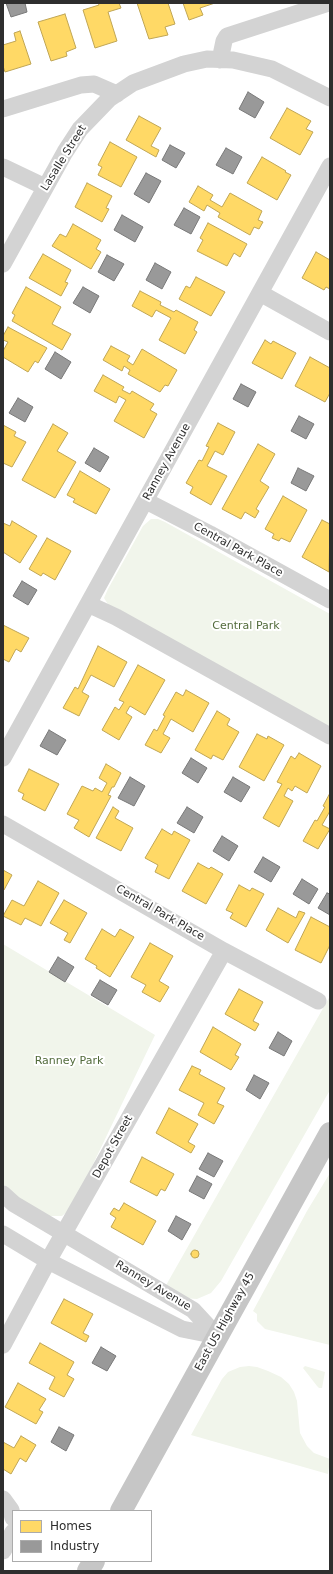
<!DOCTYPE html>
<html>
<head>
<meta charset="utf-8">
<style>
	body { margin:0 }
	#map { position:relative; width:333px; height:1574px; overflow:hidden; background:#fff; font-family:"DejaVu Sans",sans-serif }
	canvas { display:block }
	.frame { position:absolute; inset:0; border:4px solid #2e2e2e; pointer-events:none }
	.legend { position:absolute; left:12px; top:1510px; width:140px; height:52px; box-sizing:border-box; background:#fff; border:1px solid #ababab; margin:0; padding:5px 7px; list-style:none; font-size:12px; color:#2e2e2e }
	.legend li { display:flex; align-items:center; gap:8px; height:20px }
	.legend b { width:20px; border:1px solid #ababab }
</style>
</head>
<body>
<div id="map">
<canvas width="333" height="1574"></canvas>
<div class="frame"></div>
<ul class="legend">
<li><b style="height:11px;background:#ffd966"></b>Homes</li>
<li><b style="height:11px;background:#999"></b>Industry</li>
</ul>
</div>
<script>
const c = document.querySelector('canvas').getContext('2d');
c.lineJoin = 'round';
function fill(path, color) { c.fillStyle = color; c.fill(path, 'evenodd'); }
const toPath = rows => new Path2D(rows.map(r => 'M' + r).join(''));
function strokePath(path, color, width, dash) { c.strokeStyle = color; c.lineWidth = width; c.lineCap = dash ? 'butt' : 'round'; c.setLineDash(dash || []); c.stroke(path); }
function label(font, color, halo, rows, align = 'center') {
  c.font = font + ' "DejaVu Sans",sans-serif'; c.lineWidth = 4; c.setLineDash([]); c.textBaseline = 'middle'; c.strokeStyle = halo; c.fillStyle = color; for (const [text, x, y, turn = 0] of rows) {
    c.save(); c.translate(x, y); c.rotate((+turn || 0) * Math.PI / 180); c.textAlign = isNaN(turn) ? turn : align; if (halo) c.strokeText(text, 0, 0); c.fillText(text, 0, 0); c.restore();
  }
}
const green = toPath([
	[151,519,158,519,165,522,330,614,330,732,109,606,104,598,108,589,143,526],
	[3,944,155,1035,72,1208,62,1216,47,1216,3,1190],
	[330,996,330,1090,221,1281,211,1293,197,1299,183,1298,165,1287],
	[330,1173,330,1345,265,1329,257,1321,257,1314,253,1311,307,1211],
	[249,1366,257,1367,268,1371,281,1377,289,1384,294,1392,297,1401,300,1433,307,1446,314,1453,330,1459,328,1474,191,1435,222,1379,228,1372,240,1367],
	[305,1366,325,1372,322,1388,319,1388,317,1386,303,1368]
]);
const homes = toPath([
	[98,3,119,3,121,8,108,12,117,41,95,48,83,10,99,5,98,3],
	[137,3,168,3,175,24,165,27,168,35,149,39,137,3],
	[183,3,215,3,200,8,203,15,189,20,183,3],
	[65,14,76,48,66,52,67,56,51,61,38,22,65,14],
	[20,31,31,64,5,72,3,66,3,45,16,41,14,33,20,31],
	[287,108,311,121,306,129,313,132,300,155,270,138,287,108],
	[139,116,161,128,151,146,159,150,156,157,126,140,139,116],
	[110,142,137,157,121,187,98,175,102,167,98,165,110,142],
	[262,157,286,171,285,172,291,175,277,200,247,183,262,157],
	[87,183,112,196,106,208,109,209,102,222,75,207,87,183],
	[198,186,213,195,210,200,222,207,230,193,262,211,258,220,263,222,259,229,254,227,250,235,218,217,220,213,207,205,204,211,189,202,198,186],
	[208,223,247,244,240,257,234,253,227,266,197,251,203,240,200,238,208,223],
	[73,224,101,240,96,249,101,252,91,269,52,246,60,234,66,237,73,224],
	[316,252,330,260,330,289,326,287,324,290,302,278,316,252],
	[43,254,71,270,65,282,68,283,61,296,29,278,43,254],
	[196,277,225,292,211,316,179,299,186,286,190,288,196,277],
	[26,287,61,307,52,324,71,334,62,350,12,321,15,315,12,313,26,287],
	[140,291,161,302,160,305,174,312,176,310,198,322,194,330,197,332,185,354,159,340,171,318,156,310,152,317,132,306,140,291],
	[8,327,47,348,38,363,35,361,28,372,3,357,3,351,8,342,3,340,3,336,8,327],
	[265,340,271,344,273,341,296,353,282,379,252,363,265,340],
	[111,346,130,356,127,361,133,365,142,349,177,370,168,386,165,385,160,392,128,374,130,370,124,366,122,371,103,360,111,346],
	[310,357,330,368,330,393,325,402,295,386,310,357],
	[103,375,124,387,122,390,130,394,132,391,154,404,150,410,157,414,144,438,114,421,126,400,119,396,116,403,94,391,103,375],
	[218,423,235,432,223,455,215,451,207,466,227,476,211,505,190,493,193,487,186,483,199,460,202,461,209,447,206,446,218,423],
	[53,424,68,433,57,451,76,462,55,498,22,480,53,424],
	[3,425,16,432,14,436,26,442,12,467,3,463,3,425],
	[258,444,275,454,260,481,269,487,256,509,259,511,255,518,245,512,241,519,222,509,258,444],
	[80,471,110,489,96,514,73,502,75,499,67,495,80,471],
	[283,496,307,510,290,542,281,538,279,541,272,538,274,534,265,529,283,496],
	[322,520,330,524,329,572,302,557,322,520],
	[12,521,37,536,20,563,3,552,3,523,10,526,12,521],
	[47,538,71,551,55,580,43,573,41,576,29,569,47,538],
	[3,625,29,638,21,652,16,649,9,662,3,659,3,625],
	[98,646,127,662,114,687,91,675,82,692,89,696,79,716,63,708,75,687,78,689,98,646],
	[138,665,165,680,145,715,130,706,126,713,132,717,119,740,102,730,115,707,119,710,124,702,119,700,138,665],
	[186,690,209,703,193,732,171,719,163,734,170,738,161,753,145,745,154,729,157,731,165,716,163,715,176,692,183,696,186,690],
	[217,711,230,719,227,725,239,732,223,760,213,755,211,759,195,750,217,711],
	[257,734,267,739,268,736,284,745,264,781,239,767,257,734],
	[299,753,321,766,307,793,295,786,292,791,288,788,284,796,293,801,279,827,263,818,282,784,277,782,291,756,295,759,299,753],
	[106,764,121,773,114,787,112,787,108,795,111,796,89,837,74,828,79,820,67,814,82,786,93,791,95,788,102,792,107,783,99,778,106,764],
	[29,769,59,784,45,811,22,799,24,794,18,791,29,769],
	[330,793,330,811,322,825,330,829,318,849,303,841,315,820,317,821,325,807,323,806,330,793],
	[113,807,119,811,115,818,133,828,121,851,96,838,113,807],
	[162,829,172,835,174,831,190,840,169,879,155,872,158,865,145,858,162,829],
	[198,863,209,869,211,867,223,874,206,904,182,891,198,863],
	[3,870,12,875,4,890,3,889,3,870],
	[38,881,59,893,41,926,25,918,21,925,3,916,12,900,24,906,38,881],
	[239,885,250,891,252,888,264,894,246,927,230,918,233,913,226,910,239,885],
	[64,900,87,913,70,943,64,940,68,933,50,923,64,900],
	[278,908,296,918,299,911,305,913,288,943,266,930,278,908],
	[311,917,330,927,330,945,321,963,295,950,311,917],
	[102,929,115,937,120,929,134,937,110,977,96,968,97,966,85,959,102,929],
	[150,943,173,956,159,981,169,987,160,1002,142,992,146,985,131,977,150,943],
	[239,989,263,1002,253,1021,259,1024,255,1031,225,1014,239,989],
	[213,1027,241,1044,235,1055,239,1057,231,1070,200,1052,213,1027],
	[192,1066,201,1070,199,1074,225,1088,217,1103,224,1106,214,1124,198,1115,204,1103,179,1090,192,1066],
	[169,1108,198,1124,188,1142,195,1146,191,1153,156,1133,169,1108],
	[142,1157,174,1174,165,1191,161,1189,157,1196,130,1182,142,1157],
	[124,1203,156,1221,143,1245,111,1227,116,1218,110,1214,114,1208,119,1211,124,1203],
	'191 1254a4 4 0 1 1 8 0a4 4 0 1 1-8 0Z',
	[64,1299,93,1314,83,1333,89,1336,86,1342,51,1323,64,1299],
	[40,1343,74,1362,67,1375,74,1379,64,1397,49,1389,55,1377,29,1363,40,1343],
	[18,1383,46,1399,39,1410,43,1412,36,1424,5,1407,18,1383],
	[21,1436,36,1445,26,1462,20,1458,11,1474,3,1469,3,1442,14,1448,21,1436]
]);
const industry = toPath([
	[6,3,25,3,27,12,11,17,6,3],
	[248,92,264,102,255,118,239,109,248,92],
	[170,145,185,153,176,168,162,160,170,145],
	[226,148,242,157,233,174,216,165,226,148],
	[146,173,161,181,149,203,134,194,146,173],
	[184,208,200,217,191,234,174,225,184,208],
	[122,215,143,227,135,242,114,230,122,215],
	[107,255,124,264,114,281,98,272,107,255],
	[155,263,171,272,162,289,146,280,155,263],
	[83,287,99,296,90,313,73,303,83,287],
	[55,352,71,362,61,379,45,369,55,352],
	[241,384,256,392,248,407,233,399,241,384],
	[18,398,33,407,25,422,9,413,18,398],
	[299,416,314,424,306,439,291,431,299,416],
	[94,448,109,457,100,472,85,463,94,448],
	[298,468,314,476,306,491,291,483,298,468],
	[22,581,37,590,28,605,13,596,22,581],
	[49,730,66,740,57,755,40,746,49,730],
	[191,758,207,768,198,783,182,773,191,758],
	[130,777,145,786,134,806,118,798,130,777],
	[233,777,250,787,241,802,224,792,233,777],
	[187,807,203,817,194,833,177,823,187,807],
	[222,836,238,846,229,861,213,851,222,836],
	[263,857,280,867,271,882,254,872,263,857],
	[302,879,318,889,309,904,293,894,302,879],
	[327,893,330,894,330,915,318,908,327,893],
	[58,957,74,967,65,982,49,972,58,957],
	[100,980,117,990,108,1005,91,995,100,980],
	[278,1032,292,1041,284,1056,269,1048,278,1032],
	[254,1075,269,1083,260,1099,246,1090,254,1075],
	[208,1153,223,1161,214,1177,199,1169,208,1153],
	[197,1176,212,1184,204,1199,189,1191,197,1176],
	[176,1216,191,1224,182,1240,168,1231,176,1216],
	[101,1347,116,1356,107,1371,92,1363,101,1347],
	[59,1427,74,1435,66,1451,51,1442,59,1427]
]);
const minor = toPath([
	[220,60,224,41,227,36,329,3],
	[3,109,81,85,94,84,117,94],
	[3,167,45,187],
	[3,264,65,152,80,129,109,99,133,83,184,64,207,59,233,60,272,69,330,98],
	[260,293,330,332],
	[146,501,210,534,330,600],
	[88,604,116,617,330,736],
	[3,758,330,166],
	[3,824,224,951,318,1001],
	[3,1194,14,1204,193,1310,217,1336],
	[3,1234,48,1261,182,1329,217,1336],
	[3,1345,48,1261,224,951],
	[3,1499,11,1510,13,1518],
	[3,1551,13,1532]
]);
const primary = toPath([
	[121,1511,330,1133],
	[88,1571,94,1561]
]);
const streetNames = [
	["Lasalle Street",64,158,-58],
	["Ranney Avenue",167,462,-61],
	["Central Park Place",238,550,29],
	["Central Park Place",160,913,30],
	["Depot Street",113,1147,-61],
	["Ranney Avenue",153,1286,31],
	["East US Highway 45",225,1322,-61]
];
const parkNames = [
	["Central Park",246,626],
	["Ranney Park",69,1061]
];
fill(green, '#f1f5eb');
fill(homes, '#ffd966');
strokePath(homes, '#c0a655', 1);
fill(industry, '#999');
strokePath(industry, '#797979', 1);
strokePath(minor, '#d3d3d3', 17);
strokePath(primary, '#c6c6c6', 22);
label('11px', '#2e2e2e', '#fff', streetNames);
label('11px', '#526b3b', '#fff', parkNames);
</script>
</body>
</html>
